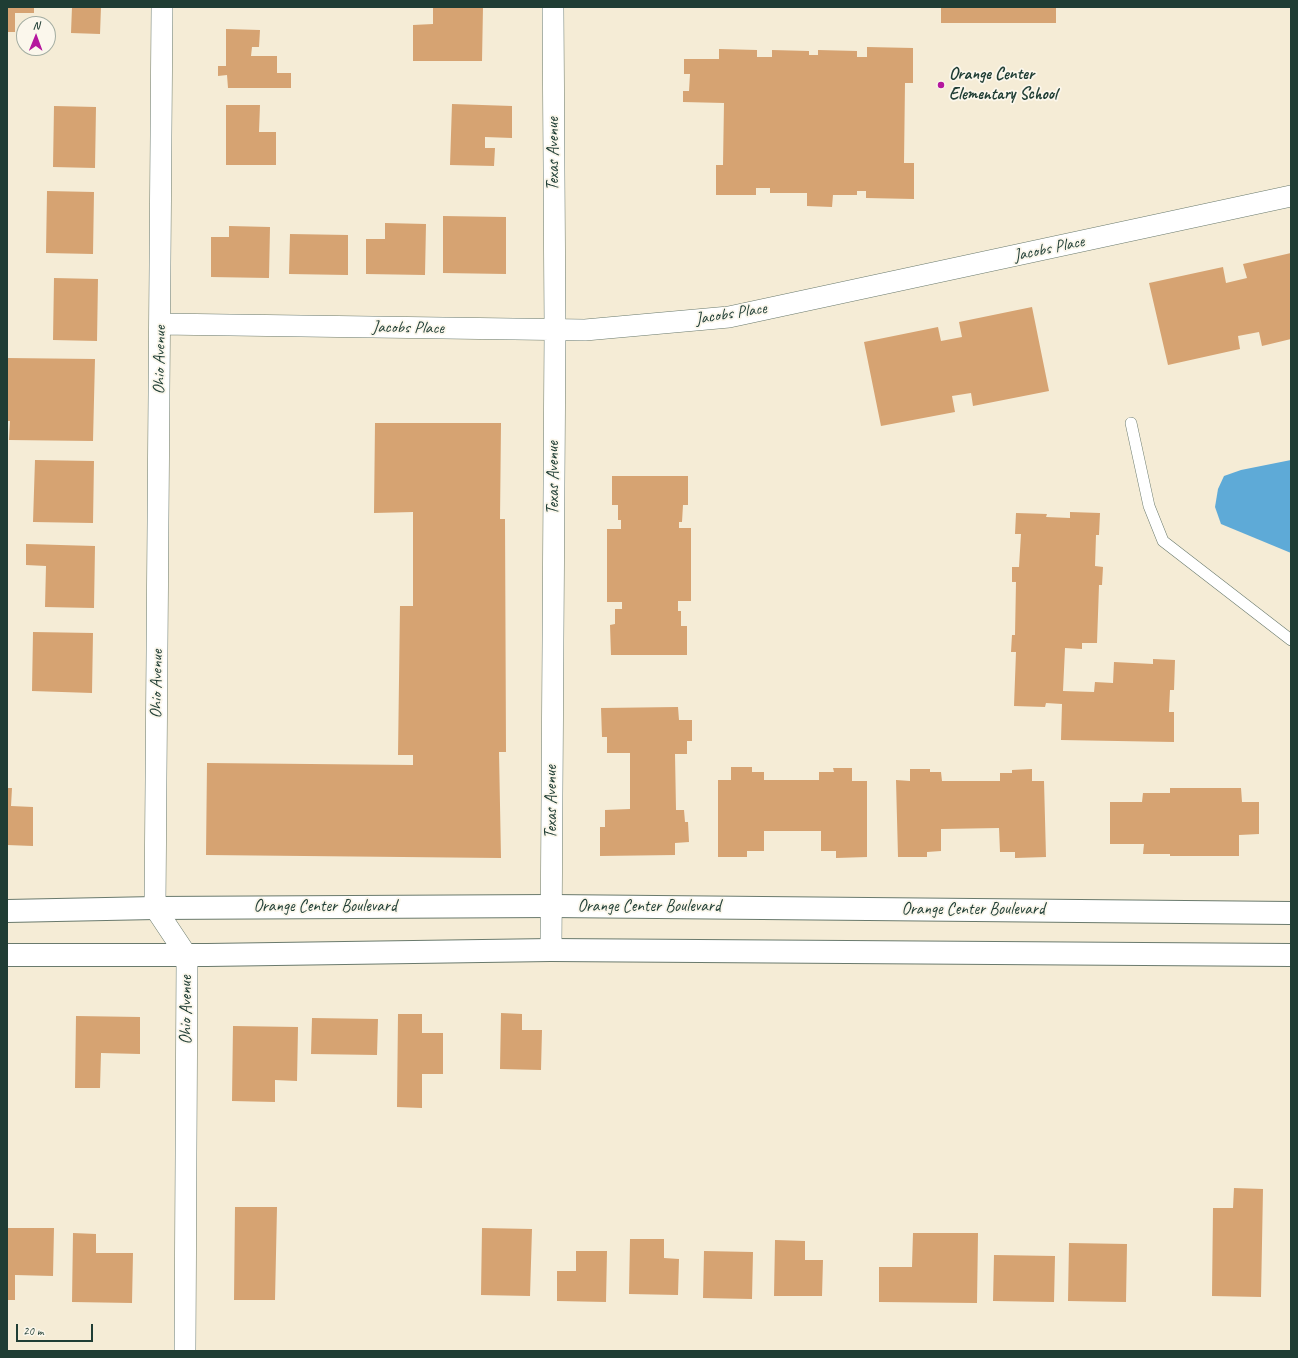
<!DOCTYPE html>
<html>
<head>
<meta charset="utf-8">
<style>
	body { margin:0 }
	#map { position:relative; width:1298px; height:1358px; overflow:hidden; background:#f5ecd6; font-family:Caveat,sans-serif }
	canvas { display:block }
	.frame { position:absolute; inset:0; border:8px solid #1f3d34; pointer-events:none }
	.north { position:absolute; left:16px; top:16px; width:40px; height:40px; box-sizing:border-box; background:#fbf7ec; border:1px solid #a3ada2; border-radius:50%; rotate:1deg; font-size:11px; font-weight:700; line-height:16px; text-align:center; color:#1f3d34 }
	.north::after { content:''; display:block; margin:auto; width:14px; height:18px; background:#b5179e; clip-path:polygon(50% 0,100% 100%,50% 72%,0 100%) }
	.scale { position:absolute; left:16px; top:1324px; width:77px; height:18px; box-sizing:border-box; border:2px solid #1f3d34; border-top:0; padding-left:5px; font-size:12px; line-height:14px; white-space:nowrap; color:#1f3d34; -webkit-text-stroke:3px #fbf7ec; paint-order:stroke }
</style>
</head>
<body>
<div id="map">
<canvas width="1298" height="1358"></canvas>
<div class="frame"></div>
<div class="north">N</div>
<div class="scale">20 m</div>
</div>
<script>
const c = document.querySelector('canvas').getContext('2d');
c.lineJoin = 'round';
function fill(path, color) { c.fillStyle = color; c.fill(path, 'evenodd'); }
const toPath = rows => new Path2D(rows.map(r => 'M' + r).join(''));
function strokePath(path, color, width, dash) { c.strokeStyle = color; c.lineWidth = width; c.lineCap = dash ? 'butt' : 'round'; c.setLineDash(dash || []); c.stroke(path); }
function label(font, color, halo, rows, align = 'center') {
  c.font = font + ' Caveat,sans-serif'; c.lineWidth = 3.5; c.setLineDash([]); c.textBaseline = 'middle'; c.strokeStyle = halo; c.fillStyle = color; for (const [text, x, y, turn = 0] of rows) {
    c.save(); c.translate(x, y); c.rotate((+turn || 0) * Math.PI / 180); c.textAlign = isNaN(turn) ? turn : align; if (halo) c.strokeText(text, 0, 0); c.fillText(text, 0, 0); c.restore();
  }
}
const water = toPath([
	[1291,460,1291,553,1221,524,1215,507,1218,489,1224,476,1241,470]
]);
const building = toPath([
	[7,7,34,7,34,13,15,13,15,32,7,32],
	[72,7,101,7,100,34,71,33],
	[433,7,483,7,482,61,413,61,413,25,433,24],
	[941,7,1056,7,1056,23,941,23],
	[226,29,260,30,259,47,252,47,251,56,277,56,277,73,291,73,291,88,228,88,227,75,218,76,218,66,226,66],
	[867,47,913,48,913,83,905,83,904,163,914,163,914,199,866,198,866,191,857,191,857,195,833,195,832,207,807,206,807,193,770,193,770,188,756,188,756,195,716,195,716,165,723,165,724,103,683,102,683,91,689,91,690,74,684,74,684,59,719,59,719,49,757,50,757,57,772,57,772,50,809,51,809,55,818,55,818,50,857,51,857,57,867,57],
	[452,104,512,106,512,138,485,137,485,148,495,148,494,166,450,165],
	[226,105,260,105,259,132,276,132,276,165,226,165],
	[54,106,96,107,95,168,53,167],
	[47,191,94,192,93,254,46,253],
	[443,216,506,217,506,274,443,273],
	[385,223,426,224,425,275,366,274,366,239,385,239],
	[229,226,270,227,269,278,211,277,211,237,229,237],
	[290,234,348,235,348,275,289,274],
	[1291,253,1291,339,1262,346,1259,332,1238,336,1240,349,1168,365,1149,283,1223,267,1226,283,1247,278,1243,264],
	[54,278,98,279,97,341,53,340],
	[1032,307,1049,391,973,406,971,393,952,396,955,412,881,426,864,342,938,327,941,341,962,337,959,322],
	[7,358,95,359,93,441,9,440,10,421,7,421],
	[375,423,501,423,500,519,505,519,506,752,499,752,501,858,206,855,207,763,413,765,413,755,398,755,400,606,413,606,413,512,374,513],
	[35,460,94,461,93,523,33,522],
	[612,476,688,476,688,505,683,505,682,522,679,522,679,528,691,528,691,601,678,601,678,611,681,611,681,626,687,626,687,655,611,655,610,625,615,624,615,609,622,609,622,602,607,602,607,529,621,529,621,520,618,520,618,505,612,505],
	[1070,512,1100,513,1099,535,1096,535,1095,566,1103,567,1102,585,1099,585,1097,643,1082,643,1082,649,1065,648,1063,691,1094,692,1095,682,1113,683,1114,662,1153,664,1153,659,1175,660,1174,690,1170,690,1169,712,1174,712,1174,742,1061,740,1062,704,1046,703,1045,707,1014,706,1016,652,1011,652,1012,635,1015,635,1016,582,1012,582,1012,567,1019,567,1021,534,1015,534,1016,513,1047,514,1046,517,1070,518],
	[26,544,95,546,94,608,45,607,46,566,26,565],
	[33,632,93,633,92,693,32,691],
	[678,707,679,720,692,720,692,741,687,741,687,754,675,754,676,810,684,810,685,822,688,822,689,842,675,843,675,855,600,856,600,827,605,827,605,810,630,809,630,753,607,753,607,737,602,737,601,708],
	[731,767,752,767,752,772,764,772,764,780,819,780,819,772,834,772,833,768,852,768,852,781,867,781,867,857,836,858,836,851,821,851,821,831,764,831,764,851,747,851,747,857,718,857,718,780,731,780],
	[910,769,930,769,930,772,941,772,942,781,1000,781,1000,773,1012,773,1012,770,1032,769,1032,781,1044,781,1046,857,1015,858,1015,852,1000,852,999,828,941,829,941,851,927,852,927,857,898,857,896,780,910,781],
	[7,788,12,788,11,806,33,807,33,846,7,845],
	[1170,788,1241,788,1242,802,1259,802,1259,834,1239,835,1239,856,1170,856,1170,854,1143,854,1144,844,1110,844,1110,802,1142,802,1143,793,1170,793],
	[501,1013,522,1014,522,1030,542,1030,541,1070,500,1069],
	[398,1014,422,1014,422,1033,443,1033,443,1074,422,1074,422,1108,397,1107],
	[76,1016,140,1017,140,1054,101,1053,100,1088,75,1088],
	[312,1018,378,1019,377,1055,311,1054],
	[233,1026,298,1027,297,1081,275,1080,275,1102,232,1101],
	[1234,1188,1263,1189,1261,1297,1212,1296,1213,1208,1233,1208],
	[235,1207,277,1207,275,1300,234,1300],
	[7,1228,54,1228,53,1276,15,1275,15,1300,7,1300],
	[482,1228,532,1229,530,1296,481,1295],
	[73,1233,96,1234,96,1253,133,1253,132,1303,72,1302],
	[913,1233,978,1233,977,1303,879,1302,879,1267,912,1267],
	[630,1239,664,1239,664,1258,679,1259,678,1295,629,1294],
	[775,1240,805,1241,805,1260,823,1260,822,1296,774,1296],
	[1069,1243,1127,1244,1126,1302,1068,1301],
	[576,1251,607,1251,606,1302,557,1301,557,1271,576,1271],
	[704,1251,753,1252,752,1299,703,1298],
	[994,1255,1055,1256,1054,1302,993,1301]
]);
const lane = toPath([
	[1131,423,1149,506,1163,541,1291,640]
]);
const street = toPath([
	[162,7,155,908,187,956,185,1351],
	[160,324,585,330,729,317,1291,196],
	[551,950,555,330,553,7]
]);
const secondary = toPath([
	[7,911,155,908,551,906,1291,913],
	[7,955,207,955,551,950,1291,955]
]);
const markers = [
	[941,85,4,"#b5179e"]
];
const poiNames = [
	["Orange Center",949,75],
	["Elementary School",949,95]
];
const streetNames = [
	["Texas Avenue",554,154,-90],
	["Jacobs Place",1049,249,-12],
	["Jacobs Place",731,314,-9],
	["Jacobs Place",408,328,1],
	["Ohio Avenue",160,360,-89],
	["Texas Avenue",554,478,-90],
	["Ohio Avenue",157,684,-89],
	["Texas Avenue",552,802,-90],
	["Orange Center Boulevard",325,907],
	["Orange Center Boulevard",649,907],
	["Orange Center Boulevard",973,910],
	["Ohio Avenue",187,1010,-90]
];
fill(water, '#5eaad7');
fill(building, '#d6a372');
strokePath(lane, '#6a7a6d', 12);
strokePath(street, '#6a7a6d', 22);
strokePath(secondary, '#6a7a6d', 24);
strokePath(lane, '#fff', 11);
strokePath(street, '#fff', 21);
strokePath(secondary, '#fff', 22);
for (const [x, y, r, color] of markers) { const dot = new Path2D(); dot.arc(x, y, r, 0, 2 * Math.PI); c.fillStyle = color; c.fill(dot); strokePath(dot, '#fbf7ec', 1.5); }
label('bold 17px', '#1f3d34', '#fbf7ec', poiNames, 'left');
label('17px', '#1f3d34', '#fbf7ec', streetNames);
</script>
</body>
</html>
